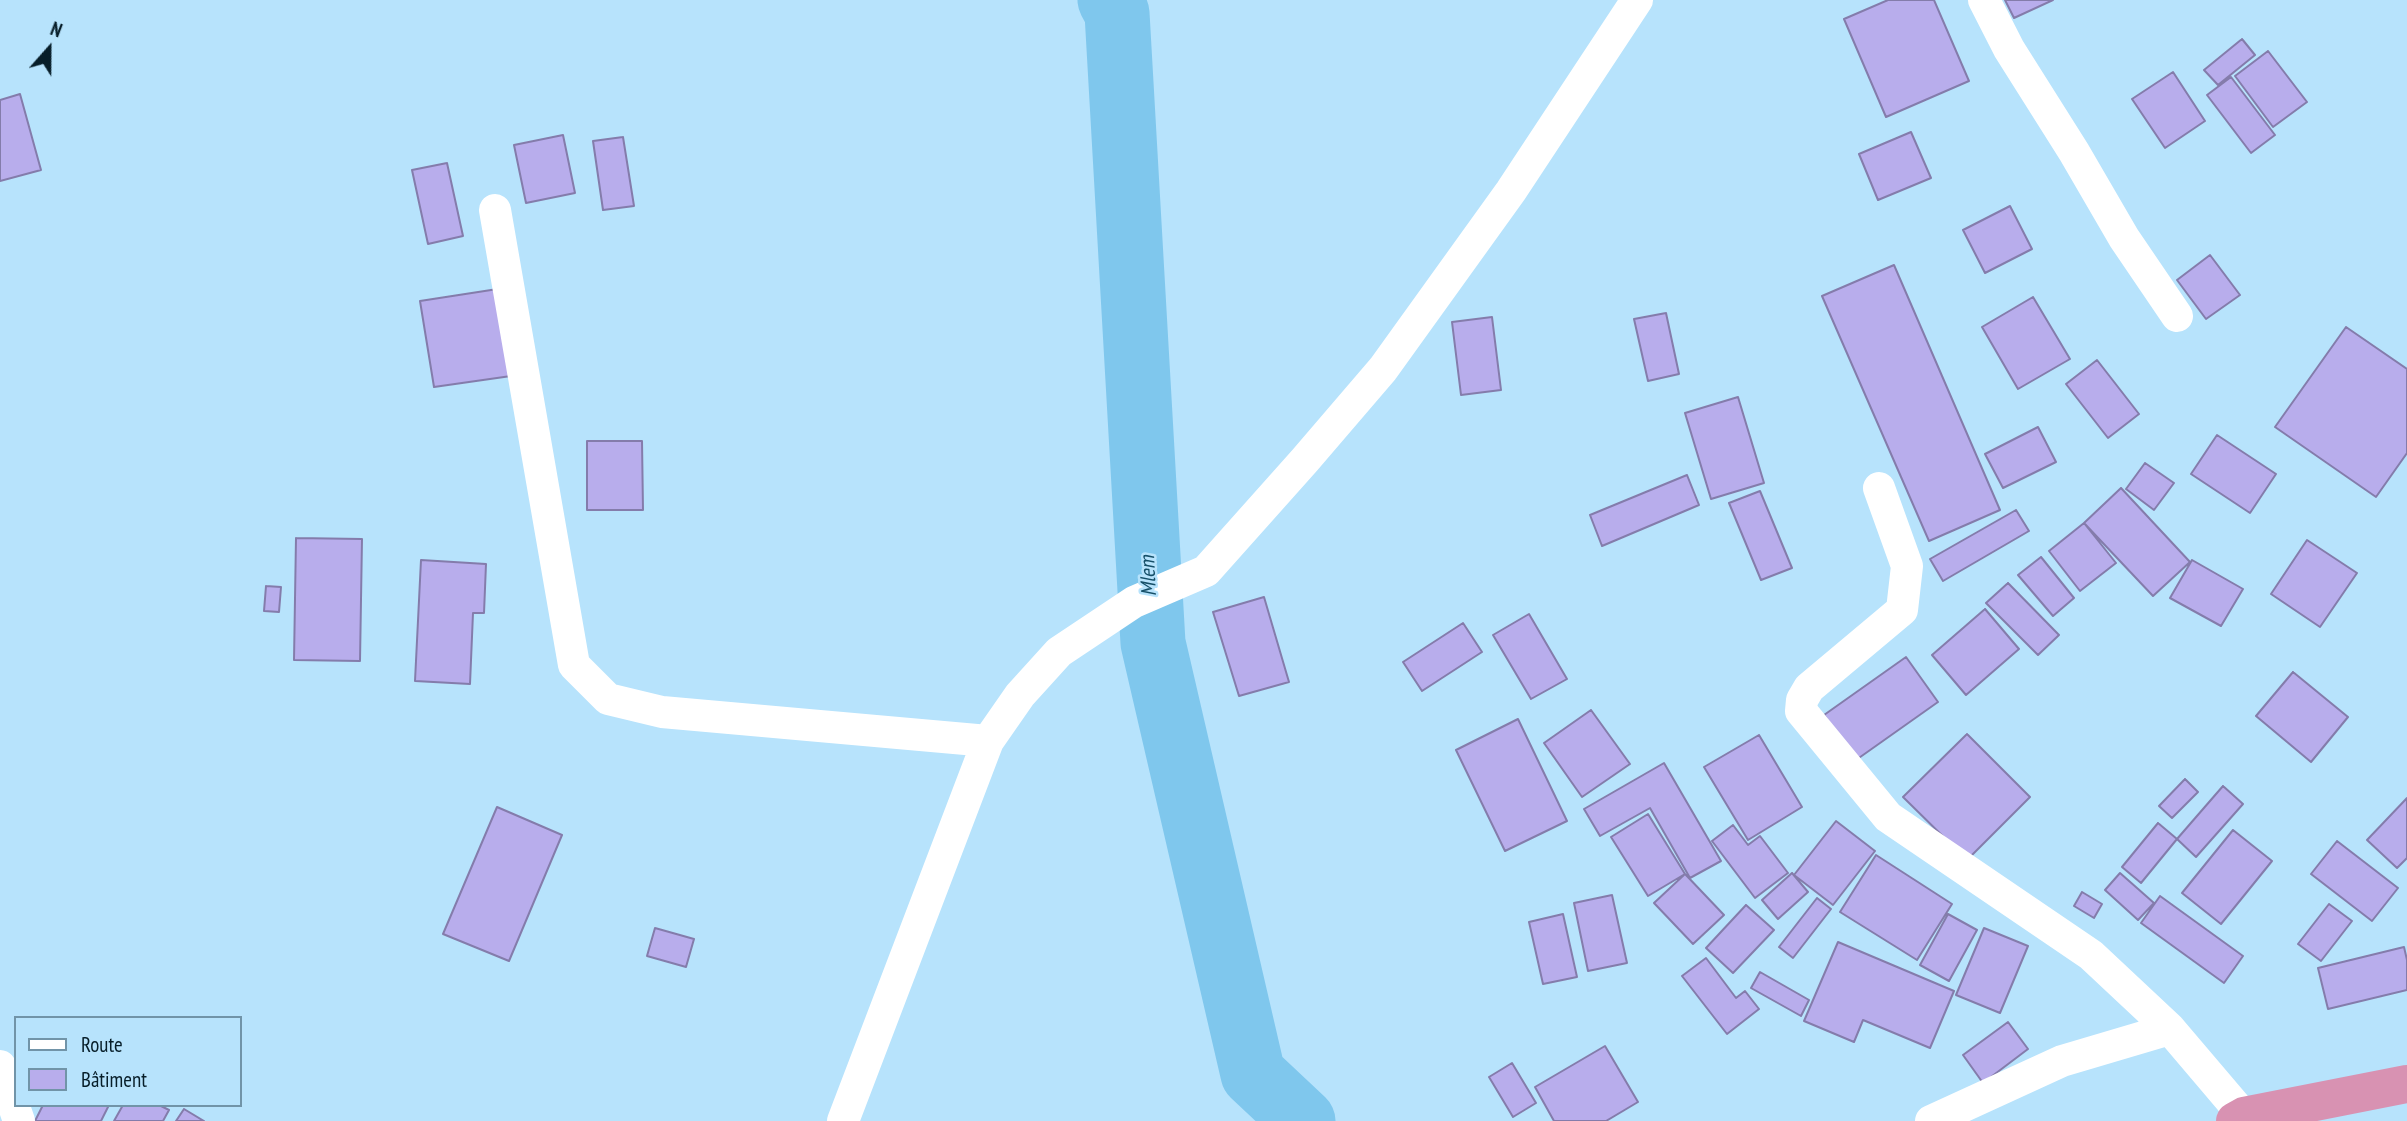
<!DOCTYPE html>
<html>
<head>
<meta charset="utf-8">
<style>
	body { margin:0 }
	#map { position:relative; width:2407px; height:1121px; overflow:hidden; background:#b7e3fc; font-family:"PT Sans Narrow",sans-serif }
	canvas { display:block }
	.legend { position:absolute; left:14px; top:1016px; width:228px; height:91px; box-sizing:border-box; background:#b7e3fc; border:2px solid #7194a8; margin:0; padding:9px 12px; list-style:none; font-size:21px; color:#071e29 }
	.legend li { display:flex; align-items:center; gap:14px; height:35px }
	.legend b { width:35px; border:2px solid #7194a8 }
	.north { position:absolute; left:14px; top:14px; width:70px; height:70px; -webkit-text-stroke:5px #b7e3fc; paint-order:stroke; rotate:21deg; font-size:19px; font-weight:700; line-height:28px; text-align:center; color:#071e29 }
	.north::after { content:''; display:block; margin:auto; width:24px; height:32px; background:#071e29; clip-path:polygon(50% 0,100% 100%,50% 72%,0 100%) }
</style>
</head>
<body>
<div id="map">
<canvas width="2407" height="1121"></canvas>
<ul class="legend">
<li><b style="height:9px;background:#fff"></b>Route</li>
<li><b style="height:19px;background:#b8adec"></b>Bâtiment</li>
</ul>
<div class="north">N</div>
</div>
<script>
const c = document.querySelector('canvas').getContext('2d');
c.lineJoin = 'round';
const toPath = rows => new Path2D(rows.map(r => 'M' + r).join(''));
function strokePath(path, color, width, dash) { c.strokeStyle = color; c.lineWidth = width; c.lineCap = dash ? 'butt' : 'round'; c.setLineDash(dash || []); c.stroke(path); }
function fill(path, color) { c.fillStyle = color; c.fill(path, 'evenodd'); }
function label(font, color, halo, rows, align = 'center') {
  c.font = font + ' "PT Sans Narrow",sans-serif'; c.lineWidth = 5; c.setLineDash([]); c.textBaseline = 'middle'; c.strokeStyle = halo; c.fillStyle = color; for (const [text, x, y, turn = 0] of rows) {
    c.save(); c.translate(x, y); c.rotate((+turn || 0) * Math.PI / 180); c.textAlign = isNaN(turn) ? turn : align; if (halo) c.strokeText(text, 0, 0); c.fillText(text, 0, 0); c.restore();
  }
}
const river = toPath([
	[1110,0,1117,13,1153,643,1253,1074,1303,1121]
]);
const building = toPath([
	[1888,0,1934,0,1969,81,1886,117,1844,19,1888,0],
	[2005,0,2053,0,2014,18,2005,0],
	[2242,39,2255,55,2218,85,2204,70,2242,39],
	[2268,51,2307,102,2273,127,2235,76,2268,51],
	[2173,72,2205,121,2165,148,2132,99,2173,72],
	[2231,77,2275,135,2251,153,2207,95,2231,77],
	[20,94,41,170,0,181,0,100,20,94],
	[1911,132,1931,178,1878,200,1859,154,1911,132],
	[563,135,575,193,526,203,514,145,563,135],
	[623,137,634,206,603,210,593,141,623,137],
	[447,163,463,236,428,244,412,170,447,163],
	[2010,206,2032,249,1985,273,1963,230,2010,206],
	[2210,255,2240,295,2206,319,2177,280,2210,255],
	[1894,265,2000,510,1929,541,1822,296,1894,265],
	[504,288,518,375,434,387,420,301,504,288],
	[2033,297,2070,359,2018,389,1982,327,2033,297],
	[1666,313,1679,374,1648,381,1634,319,1666,313],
	[1492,317,1501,390,1461,395,1452,322,1492,317],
	[2346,327,2407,369,2407,453,2376,497,2275,427,2346,327],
	[2097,360,2139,414,2108,438,2066,384,2097,360],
	[1738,397,1764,483,1711,499,1685,413,1738,397],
	[2038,427,2056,462,2003,488,1985,454,2038,427],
	[2217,435,2276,474,2250,513,2191,474,2217,435],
	[587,441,642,441,643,510,587,510,587,441],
	[2145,463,2174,483,2154,510,2126,489,2145,463],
	[1687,475,1699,505,1602,546,1590,515,1687,475],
	[2121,488,2190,562,2153,596,2084,523,2121,488],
	[1760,491,1792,568,1761,580,1729,503,1760,491],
	[2016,510,2029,531,1943,581,1930,559,2016,510],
	[2084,523,2116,563,2080,591,2049,551,2084,523],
	[296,538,362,539,360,661,294,660,296,538],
	[2307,540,2357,573,2320,627,2271,594,2307,540],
	[2041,557,2074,598,2053,616,2018,575,2041,557],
	[421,560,486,564,484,613,473,613,470,684,415,681,421,560],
	[2192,560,2243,589,2221,626,2170,598,2192,560],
	[2008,583,2059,635,2038,655,1986,603,2008,583],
	[266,586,281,587,279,612,264,611,266,586],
	[1264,597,1289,682,1239,696,1213,612,1264,597],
	[1985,609,2019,649,1966,695,1932,655,1985,609],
	[1529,614,1567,679,1531,699,1493,635,1529,614],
	[1463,623,1482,652,1422,691,1403,662,1463,623],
	[1906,657,1938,702,1856,760,1824,715,1906,657],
	[2293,672,2348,717,2311,762,2256,716,2293,672],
	[1591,710,1630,764,1582,797,1544,743,1591,710],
	[1518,719,1567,821,1505,851,1456,750,1518,719],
	[1967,734,2030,797,1967,860,1903,797,1967,734],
	[1759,735,1802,807,1748,840,1704,767,1759,735],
	[1664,763,1721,861,1690,878,1650,808,1600,836,1584,809,1664,763],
	[2185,779,2198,792,2172,818,2159,806,2185,779],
	[2223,786,2243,804,2196,857,2177,839,2223,786],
	[2407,798,2407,858,2397,868,2367,840,2407,798],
	[497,807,562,835,509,961,443,934,497,807],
	[1648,814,1685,874,1648,896,1611,837,1648,814],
	[1836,821,1875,851,1833,905,1794,875,1836,821],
	[2158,823,2177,839,2141,883,2122,867,2158,823],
	[1733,825,1748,845,1760,836,1788,873,1755,898,1712,841,1733,825],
	[2233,830,2272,861,2221,924,2182,893,2233,830],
	[2337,841,2398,888,2372,921,2311,874,2337,841],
	[1876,855,1952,904,1917,960,1840,912,1876,855],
	[1792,873,1808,892,1778,919,1762,900,1792,873],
	[2120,873,2154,903,2138,920,2105,890,2120,873],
	[1685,874,1724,915,1693,944,1654,903,1685,874],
	[2082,892,2102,904,2094,918,2074,906,2082,892],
	[1612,895,1627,963,1588,971,1574,903,1612,895],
	[2160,896,2243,956,2224,983,2141,923,2160,896],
	[1817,898,1831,909,1793,958,1779,947,1817,898],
	[2329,904,2352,921,2321,961,2298,944,2329,904],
	[1746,905,1774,930,1733,973,1706,948,1746,905],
	[1563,914,1577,977,1543,984,1529,922,1563,914],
	[1948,914,1977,930,1949,981,1920,965,1948,914],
	[655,928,694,939,686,967,647,956,655,928],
	[1984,928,2028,946,2000,1013,1956,995,1984,928],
	[1838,942,1954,991,1930,1048,1863,1020,1854,1042,1804,1021,1838,942],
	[2404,947,2407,960,2407,990,2328,1009,2318,968,2404,947],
	[1706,958,1736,998,1745,991,1759,1009,1727,1034,1682,976,1706,958],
	[1760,972,1809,1000,1801,1016,1751,988,1760,972],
	[2008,1022,2028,1049,1983,1083,1963,1055,2008,1022],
	[1605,1046,1638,1102,1606,1121,1554,1121,1535,1087,1605,1046],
	[1512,1063,1536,1103,1513,1117,1489,1077,1512,1063],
	[43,1105,109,1105,101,1121,35,1121,43,1105],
	[123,1105,159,1105,169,1110,163,1121,114,1121,123,1105],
	[184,1109,204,1121,176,1121,184,1109]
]);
const minor = toPath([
	[1984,0,2009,49,2074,152,2124,238,2177,316],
	[495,210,574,665,608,699,662,712,988,741],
	[1879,488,1907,566,1902,610,1809,688,1802,700,1801,711,1888,817,2091,955,2170,1029,2244,1116,2246,1121],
	[0,1066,19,1121],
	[843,1121,988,741,1020,695,1059,652,1134,602,1206,571,1305,460,1383,369,1511,191,1637,0],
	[1931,1121,2062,1061,2170,1029]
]);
const trunk = toPath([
	[2235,1121,2244,1116,2407,1084]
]);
const waterNames = [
	["Mlem",1149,576,-93]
];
strokePath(river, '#7fc7ed', 65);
fill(building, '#b8adec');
strokePath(building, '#847cab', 2);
strokePath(minor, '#fff', 32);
strokePath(trunk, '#d892b2', 38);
label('italic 21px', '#154f68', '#b7e3fc', waterNames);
</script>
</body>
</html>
